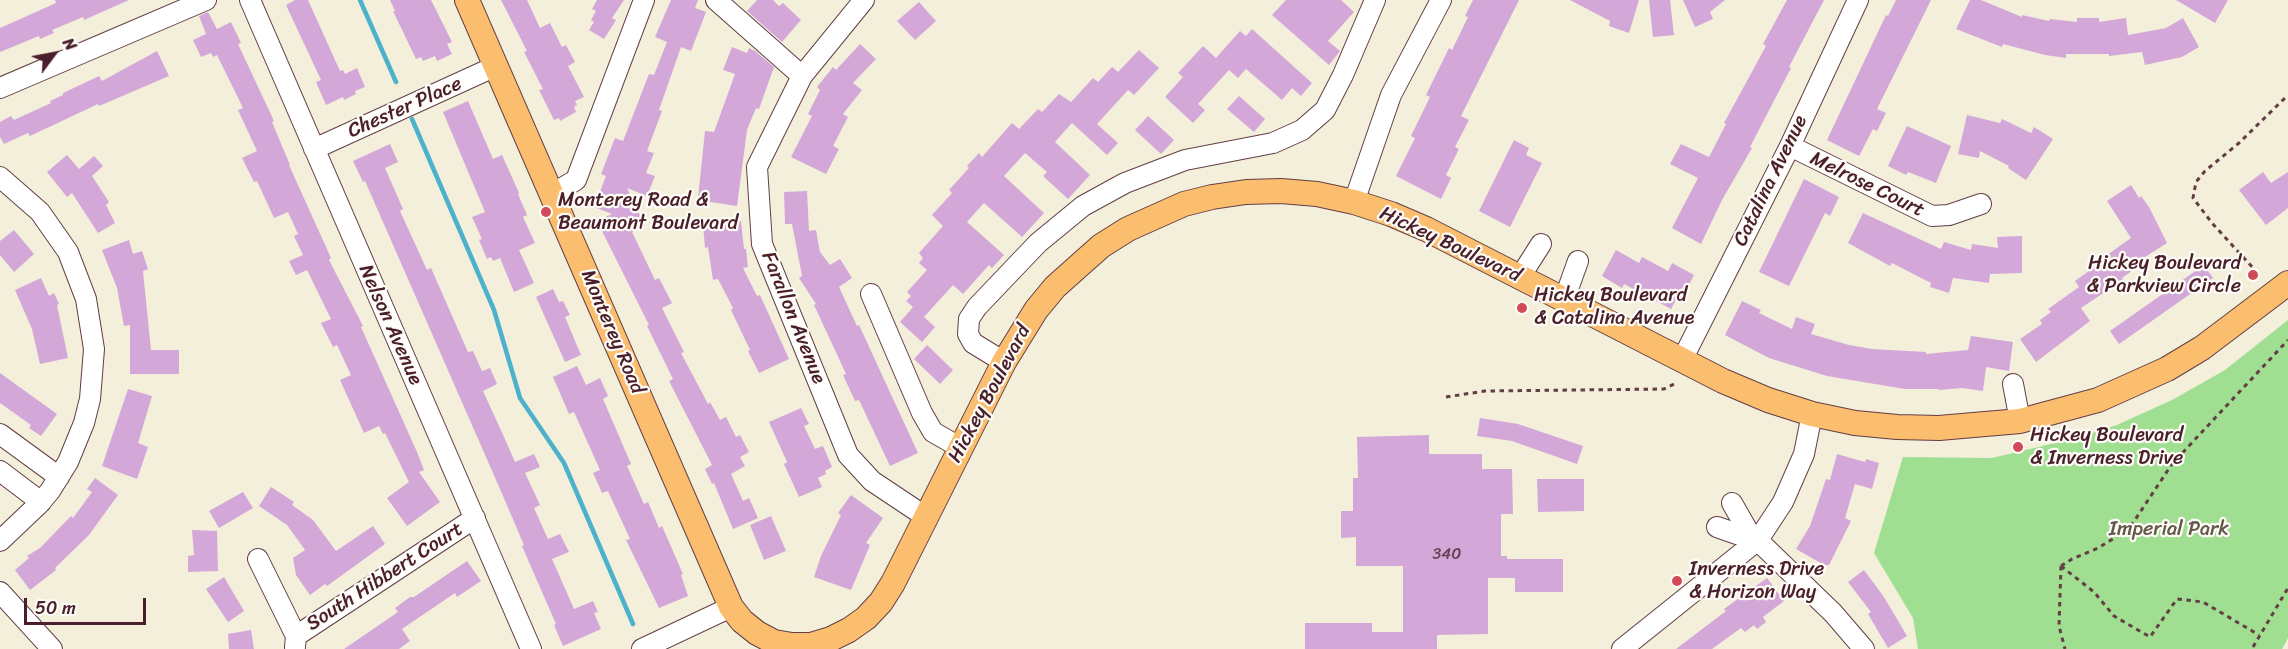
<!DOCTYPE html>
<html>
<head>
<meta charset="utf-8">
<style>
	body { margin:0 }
	#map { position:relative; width:2288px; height:649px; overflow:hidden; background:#f3efdb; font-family:Sriracha,sans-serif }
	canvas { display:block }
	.north { position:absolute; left:24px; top:24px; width:60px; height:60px; -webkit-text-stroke:4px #fdfcf7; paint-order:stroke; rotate:58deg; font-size:16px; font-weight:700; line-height:24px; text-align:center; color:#4a1f2b }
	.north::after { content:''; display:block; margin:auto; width:21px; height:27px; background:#4a1f2b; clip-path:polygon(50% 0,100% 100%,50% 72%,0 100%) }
	.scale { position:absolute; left:24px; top:598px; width:122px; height:27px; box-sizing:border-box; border:3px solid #4a1f2b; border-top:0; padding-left:8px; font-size:18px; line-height:21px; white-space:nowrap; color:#4a1f2b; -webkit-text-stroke:4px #fdfcf7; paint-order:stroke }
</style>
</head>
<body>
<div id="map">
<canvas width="2288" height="649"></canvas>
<div class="north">N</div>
<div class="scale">50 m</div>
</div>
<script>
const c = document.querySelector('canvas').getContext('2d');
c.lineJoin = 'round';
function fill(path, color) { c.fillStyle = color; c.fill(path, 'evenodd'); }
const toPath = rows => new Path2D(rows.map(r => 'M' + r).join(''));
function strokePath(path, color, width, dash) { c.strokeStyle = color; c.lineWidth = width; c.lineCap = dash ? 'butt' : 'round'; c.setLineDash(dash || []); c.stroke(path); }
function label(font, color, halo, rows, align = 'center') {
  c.font = font + ' Sriracha,sans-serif'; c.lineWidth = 4.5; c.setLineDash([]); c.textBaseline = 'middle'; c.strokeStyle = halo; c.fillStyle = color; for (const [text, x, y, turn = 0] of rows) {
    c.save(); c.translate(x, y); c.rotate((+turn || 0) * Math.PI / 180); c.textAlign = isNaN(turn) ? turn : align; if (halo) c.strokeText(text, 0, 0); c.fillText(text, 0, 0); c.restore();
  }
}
const green = toPath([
	[2288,320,2288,638,2282,649,1918,649,1913,618,1874,553,1903,457,1992,458,2076,438,2117,425,2174,399,2225,370]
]);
const stream = toPath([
	[360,0,396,82],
	[412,119,494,310,520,398,564,463,633,624]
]);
const building = toPath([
	[55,0,129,0,84,20,83,17,52,30,54,33,40,39,39,36,0,52,0,28,56,3],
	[295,0,308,0,340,71,343,70,345,74,357,68,365,87,355,91,356,94,344,100,343,97,326,105,316,82,321,80,286,5],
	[390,0,431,0,452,42,447,44,452,54,437,61,435,56,423,61,421,57,416,59,393,11,395,11],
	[501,0,527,0,540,28,550,23,562,47,566,45,575,62,568,66,584,97,575,101,577,105,574,107,576,112,560,121,559,118,554,120,539,90,543,89,524,52,527,51],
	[597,0,624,0,612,18,616,20,604,39,589,30,594,22,591,20,596,11,592,9],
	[671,0,698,0,695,8,706,12,691,51,681,47,659,110,662,111,647,151,654,153,646,173,655,176,647,196,627,188,645,226,632,232,655,280,659,278,672,303,662,308,684,352,681,353,708,404,710,402,720,420,726,417,736,437,740,435,749,452,740,457,745,466,731,474,743,501,749,498,758,518,733,529,714,483,712,484,705,469,712,465,669,381,673,379,647,326,649,325,597,221,612,214,594,207,606,176,601,174,615,138,623,141,649,74,654,75,667,42,655,37],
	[757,0,773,0,779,6,783,3,801,20,782,42,747,11],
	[1286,0,1341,0,1354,12,1328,41,1340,51,1329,65,1272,15],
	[1473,0,1519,0,1461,116,1469,120,1455,147,1459,149,1446,175,1451,178,1441,199,1396,176,1415,138,1411,136,1430,97,1426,95,1449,48,1452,50,1468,17,1465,16],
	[1570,0,1639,0,1629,33,1609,26,1610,21],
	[1649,0,1670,0,1674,35,1653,37],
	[1683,0,1725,0,1710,12,1713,19,1695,27],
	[1787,0,1824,0,1789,67,1791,68,1750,147,1752,148,1722,200,1701,244,1672,228,1698,178,1670,164,1681,144,1709,157,1726,124,1724,123,1766,46,1763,44],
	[1896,0,1931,0,1877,109,1886,113,1877,131,1873,129,1859,156,1827,140,1886,15,1888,16],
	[1970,0,1981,0,2022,17,2022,15,2049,21,2050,19,2077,22,2077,18,2099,18,2099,22,2126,18,2128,35,2166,28,2183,18,2199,47,2182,57,2145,65,2142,52,2109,56,2109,54,2066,54,2066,58,2045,55,2003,44,2002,47,1956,29],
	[2176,0,2228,0,2215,23],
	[919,2,936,21,915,40,897,21],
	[208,12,217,29,231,22,241,43,238,44,274,121,272,122,290,165,289,165,331,258,329,260,363,326,361,327,417,452,424,470,419,472,440,502,407,526,387,498,409,482,385,433,383,434,379,426,364,433,340,380,351,375,337,345,333,347,321,323,331,319,307,270,296,275,289,261,303,255,294,236,298,234,288,212,274,218,257,181,254,182,242,158,257,151,238,110,243,108,217,55,213,57,211,53,201,57,193,40,206,34,199,16],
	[1252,29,1312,83,1301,96,1292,88,1282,100,1246,69,1238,78,1229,70,1198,104,1205,110,1193,123,1165,97,1183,77,1178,73,1203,46,1216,58,1240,31,1246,36],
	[860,44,876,59,853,83,862,90,843,114,848,117,833,146,839,149,826,174,791,157,812,116,808,114,820,90,817,87,833,67,836,70],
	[732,47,747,53,749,48,755,51,774,67,759,109,756,108,747,130,737,206,704,201,704,199,698,198,705,131,714,132,735,74,723,70],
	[1139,50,1159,68,1134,95,1128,90,1097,124,1118,143,1107,155,1072,123,1055,142,1090,175,1068,199,1043,176,1047,172,1025,153,1004,176,1044,213,1022,237,984,203,967,222,1004,255,992,268,989,265,963,294,953,285,924,317,935,327,922,342,900,322,913,307,906,301,911,296,907,292,927,270,919,263,923,258,919,253,943,226,932,215,952,193,949,190,969,168,967,166,979,153,982,157,1012,123,1019,129,1038,109,1042,112,1059,94,1071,102,1093,78,1098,82,1112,67,1118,72],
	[157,51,169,76,99,106,98,104,30,136,28,133,4,144,0,137,0,122,11,116,14,120,51,103,50,101,63,95,63,93,99,76,102,81],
	[1239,96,1265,119,1254,132,1227,109],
	[468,101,493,159,502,155,519,193,518,194,527,215,523,217,535,243,519,250,534,283,514,292,500,258,493,261,491,257,487,259,479,240,482,239,472,217,485,212,443,112],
	[1967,115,2000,123,2002,119,2031,133,2034,127,2053,139,2026,180,2008,168,2009,166,1980,151,1979,158,1958,154],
	[1148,116,1174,140,1161,154,1135,130],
	[1907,126,1951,146,1936,183,1908,172,1906,175,1888,166],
	[1514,140,1529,148,1526,155,1542,163,1510,227,1479,211],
	[390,144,398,162,385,168,403,209,400,211,427,270,431,268,468,352,473,351,482,371,490,368,497,384,483,391,504,437,515,462,534,454,540,467,525,473,540,505,534,508,548,539,560,534,569,552,552,559,574,609,593,601,598,612,594,613,601,629,563,646,554,625,556,624,522,546,524,545,500,489,365,181,363,182,353,161],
	[67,155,79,169,94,156,103,166,92,176,109,202,106,205,115,223,98,233,72,193,67,197,47,172],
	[2263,172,2271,183,2288,172,2288,208,2266,225,2239,190],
	[1804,179,1839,197,1830,216,1825,213,1789,286,1759,272],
	[2131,185,2139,198,2141,196,2149,207,2167,243,2131,266,2133,270,2122,278,2123,280,2081,308,2090,321,2036,362,2020,339,2042,324,2040,320,2051,312,2048,309,2079,287,2075,281,2108,257,2107,255,2131,238,2107,201],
	[807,191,809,231,816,230,820,252,830,265,840,259,852,278,839,287,857,326,859,325,918,453,890,466,859,400,855,401,843,375,846,374,814,305,816,304,799,278,802,276,792,224,785,224,784,192],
	[1863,213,1941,249,1944,242,1971,250,1972,244,1998,248,1997,237,2022,236,2022,273,1990,274,1989,283,1953,278,1949,293,1930,287,1931,283,1892,263,1890,266,1848,243],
	[741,221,744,249,746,249,748,267,743,268,757,296,760,295,789,359,759,373,748,351,750,350,731,310,733,308,718,279,713,280,708,247,705,248,703,224],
	[14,230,34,254,14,272,0,255,0,241],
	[129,240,133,254,142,251,148,269,143,271,151,350,179,350,179,374,130,374,130,325,124,326,117,288,102,250],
	[1616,250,1639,263,1642,257,1668,271,1672,263,1694,275,1687,289,1683,287,1671,309,1624,284,1622,288,1602,276],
	[2204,265,2213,278,2119,344,2110,331],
	[41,278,49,296,54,293,59,304,57,305,68,358,40,364,32,329,15,290],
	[553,289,559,302,563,301,570,315,565,317,581,355,565,362,536,297],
	[1742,301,1761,310,1759,313,1792,329,1796,317,1815,324,1811,334,1849,345,1872,349,1926,352,1926,354,1968,350,1971,336,2013,342,2009,371,1986,367,1983,391,1962,388,1939,390,1938,389,1905,389,1827,376,1769,358,1725,335],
	[927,345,953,370,940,384,914,359],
	[577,366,586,385,600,378,608,396,603,399,631,464,627,466,644,504,648,502,659,528,662,526,683,574,681,575,688,596,659,608,626,540,630,539,608,491,602,493,593,473,600,470,574,412,569,414,553,377],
	[0,373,57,414,41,436,29,428,31,425,0,403],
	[128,389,152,396,138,443,148,447,137,479,102,466],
	[801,408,809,424,804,426,815,449,823,446,832,467,825,471,826,474,818,478,822,487,799,497,784,464,787,462,769,422],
	[1480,418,1518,424,1583,446,1577,464,1512,441,1477,436],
	[1429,435,1429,454,1482,454,1482,469,1512,469,1513,514,1501,514,1501,556,1507,556,1507,559,1563,559,1563,592,1515,592,1515,578,1488,578,1488,634,1437,635,1437,649,1305,649,1305,623,1372,623,1372,632,1403,632,1403,566,1356,566,1356,537,1341,538,1341,511,1353,511,1353,478,1358,478,1357,437],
	[1837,454,1865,462,1866,459,1879,463,1872,489,1855,484,1845,518,1851,521,1829,565,1824,565,1796,549,1810,526,1826,479,1830,480],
	[95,478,118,495,89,535,55,568,56,570,30,590,15,570,29,558,27,556,40,548,71,516,73,518,92,492,87,489],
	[1537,479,1584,479,1584,511,1538,512],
	[271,487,294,502,292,505,313,520,336,551,373,526,385,544,327,586,325,584,310,595,296,575,293,558,305,550,287,525,259,506],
	[243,492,253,508,219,528,209,511],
	[851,495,883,518,866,543,870,545,851,590,814,577,821,556,841,515,838,513],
	[771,516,786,551,764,560,750,525],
	[192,530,217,531,218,571,188,572,188,556,194,555],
	[467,561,481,581,457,597,455,593,402,629,410,641,399,649,344,649,398,612,395,608,410,597,414,597],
	[1864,570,1884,597,1907,636,1888,648,1868,614,1871,612,1848,582],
	[224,577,244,611,228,622,206,589],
	[1767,578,1784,601,1763,617,1766,622,1757,629,1754,625,1745,632,1741,628,1712,649,1676,649,1726,611,1724,609],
	[251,630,254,649,229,649,228,634]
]);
const path = toPath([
	[2253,275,2254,269,2212,223,2193,198,2196,182,2205,171,2239,143,2288,95],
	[1446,397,1485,391,1664,389,1676,383],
	[2061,566,2072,559,2098,548,2129,529,2172,464,2288,340],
	[2061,566,2094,592,2114,616,2150,637,2177,599,2203,602,2259,635],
	[2061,566,2059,626,2065,649],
	[2253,647,2288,588]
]);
const minor = toPath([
	[250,0,531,649],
	[716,0,802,76],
	[864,0,802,76,757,167,762,244,848,455,872,481,926,517],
	[0,88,206,0],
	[1790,146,1932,216,1949,215,1981,204],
	[314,149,496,66],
	[0,177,40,212,68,252,86,299,94,349,90,399,84,423,68,462,50,491,39,504,0,541],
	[552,194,576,180,644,0],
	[1354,202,1391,95,1441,0],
	[1520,277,1541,244],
	[871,294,922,413,933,432,961,448],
	[1564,300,1578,261],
	[1682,360,1790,146,1858,0],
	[1004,362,973,343,968,334,969,319,977,307,1038,243,1083,206,1125,183,1185,160,1273,143,1302,130,1325,110,1343,75,1375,0],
	[2013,384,2020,421],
	[0,434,59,477],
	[0,471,41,502],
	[1732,503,1748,531,1833,613,1864,649],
	[1717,527,1737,534,1748,531],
	[258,559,296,636,295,647],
	[0,592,52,649],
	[296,636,475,518],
	[642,649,731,607],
	[1622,649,1758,540,1783,502,1804,454,1812,414]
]);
const major = toPath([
	[467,0,731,607,742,621,757,633,774,642,792,645,811,645,831,639,849,630,866,618,881,602,893,583,1004,362,1036,310,1055,287,1101,246,1128,229,1184,204,1212,197,1246,192,1281,191,1317,194,1354,202,1391,214,1426,229,1723,381,1768,400,1812,414,1855,423,1897,427,1939,428,2020,421,2098,400,2167,369,2202,348,2288,283]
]);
const markers = [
	[546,212,6,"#d1495b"],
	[2253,275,6,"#d1495b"],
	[1522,308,6,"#d1495b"],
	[2018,447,6,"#d1495b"],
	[1677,581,6,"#d1495b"]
];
const numberNames = [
	["340",1447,555]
];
const streetNames = [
	["Chester Place",405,108,-24],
	["Catalina Avenue",1771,181,-64],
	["Melrose Court",1867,185,26],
	["Hickey Boulevard",1450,245,25],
	["Farallon Avenue",793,318,68],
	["Nelson Avenue",390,325,66],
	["Monterey Road",612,332,67],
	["Hickey Boulevard",990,394,-62],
	["South Hibbert Court",385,577,-33]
];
const poiNames = [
	["Monterey Road &",558,201],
	["Beaumont Boulevard",558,224],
	["Hickey Boulevard",2241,264,"right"],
	["& Parkview Circle",2241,287,"right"],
	["Hickey Boulevard",1534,296],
	["& Catalina Avenue",1534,319],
	["Hickey Boulevard",2030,436],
	["& Inverness Drive",2030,459],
	["Inverness Drive",1689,570],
	["& Horizon Way",1689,593]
];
const parkNames = [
	["Imperial Park",2169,530]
];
fill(green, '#a0de92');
strokePath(stream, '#4db1cc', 4.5);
fill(building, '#d3a8d9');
strokePath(minor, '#633e45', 22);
strokePath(major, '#633e45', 26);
strokePath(path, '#633e45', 3, [4.5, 4.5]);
strokePath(minor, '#fff', 20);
strokePath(major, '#fbbd6e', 24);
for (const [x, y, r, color] of markers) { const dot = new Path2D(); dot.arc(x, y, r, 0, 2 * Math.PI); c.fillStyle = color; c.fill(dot); strokePath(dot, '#fdfcf7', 2); }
label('16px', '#6c4156', null, numberNames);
label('20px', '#4a1f2b', '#fdfcf7', streetNames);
label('20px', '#4a1f2b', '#fdfcf7', poiNames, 'left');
label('20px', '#64584a', '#fdfcf7', parkNames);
</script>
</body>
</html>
